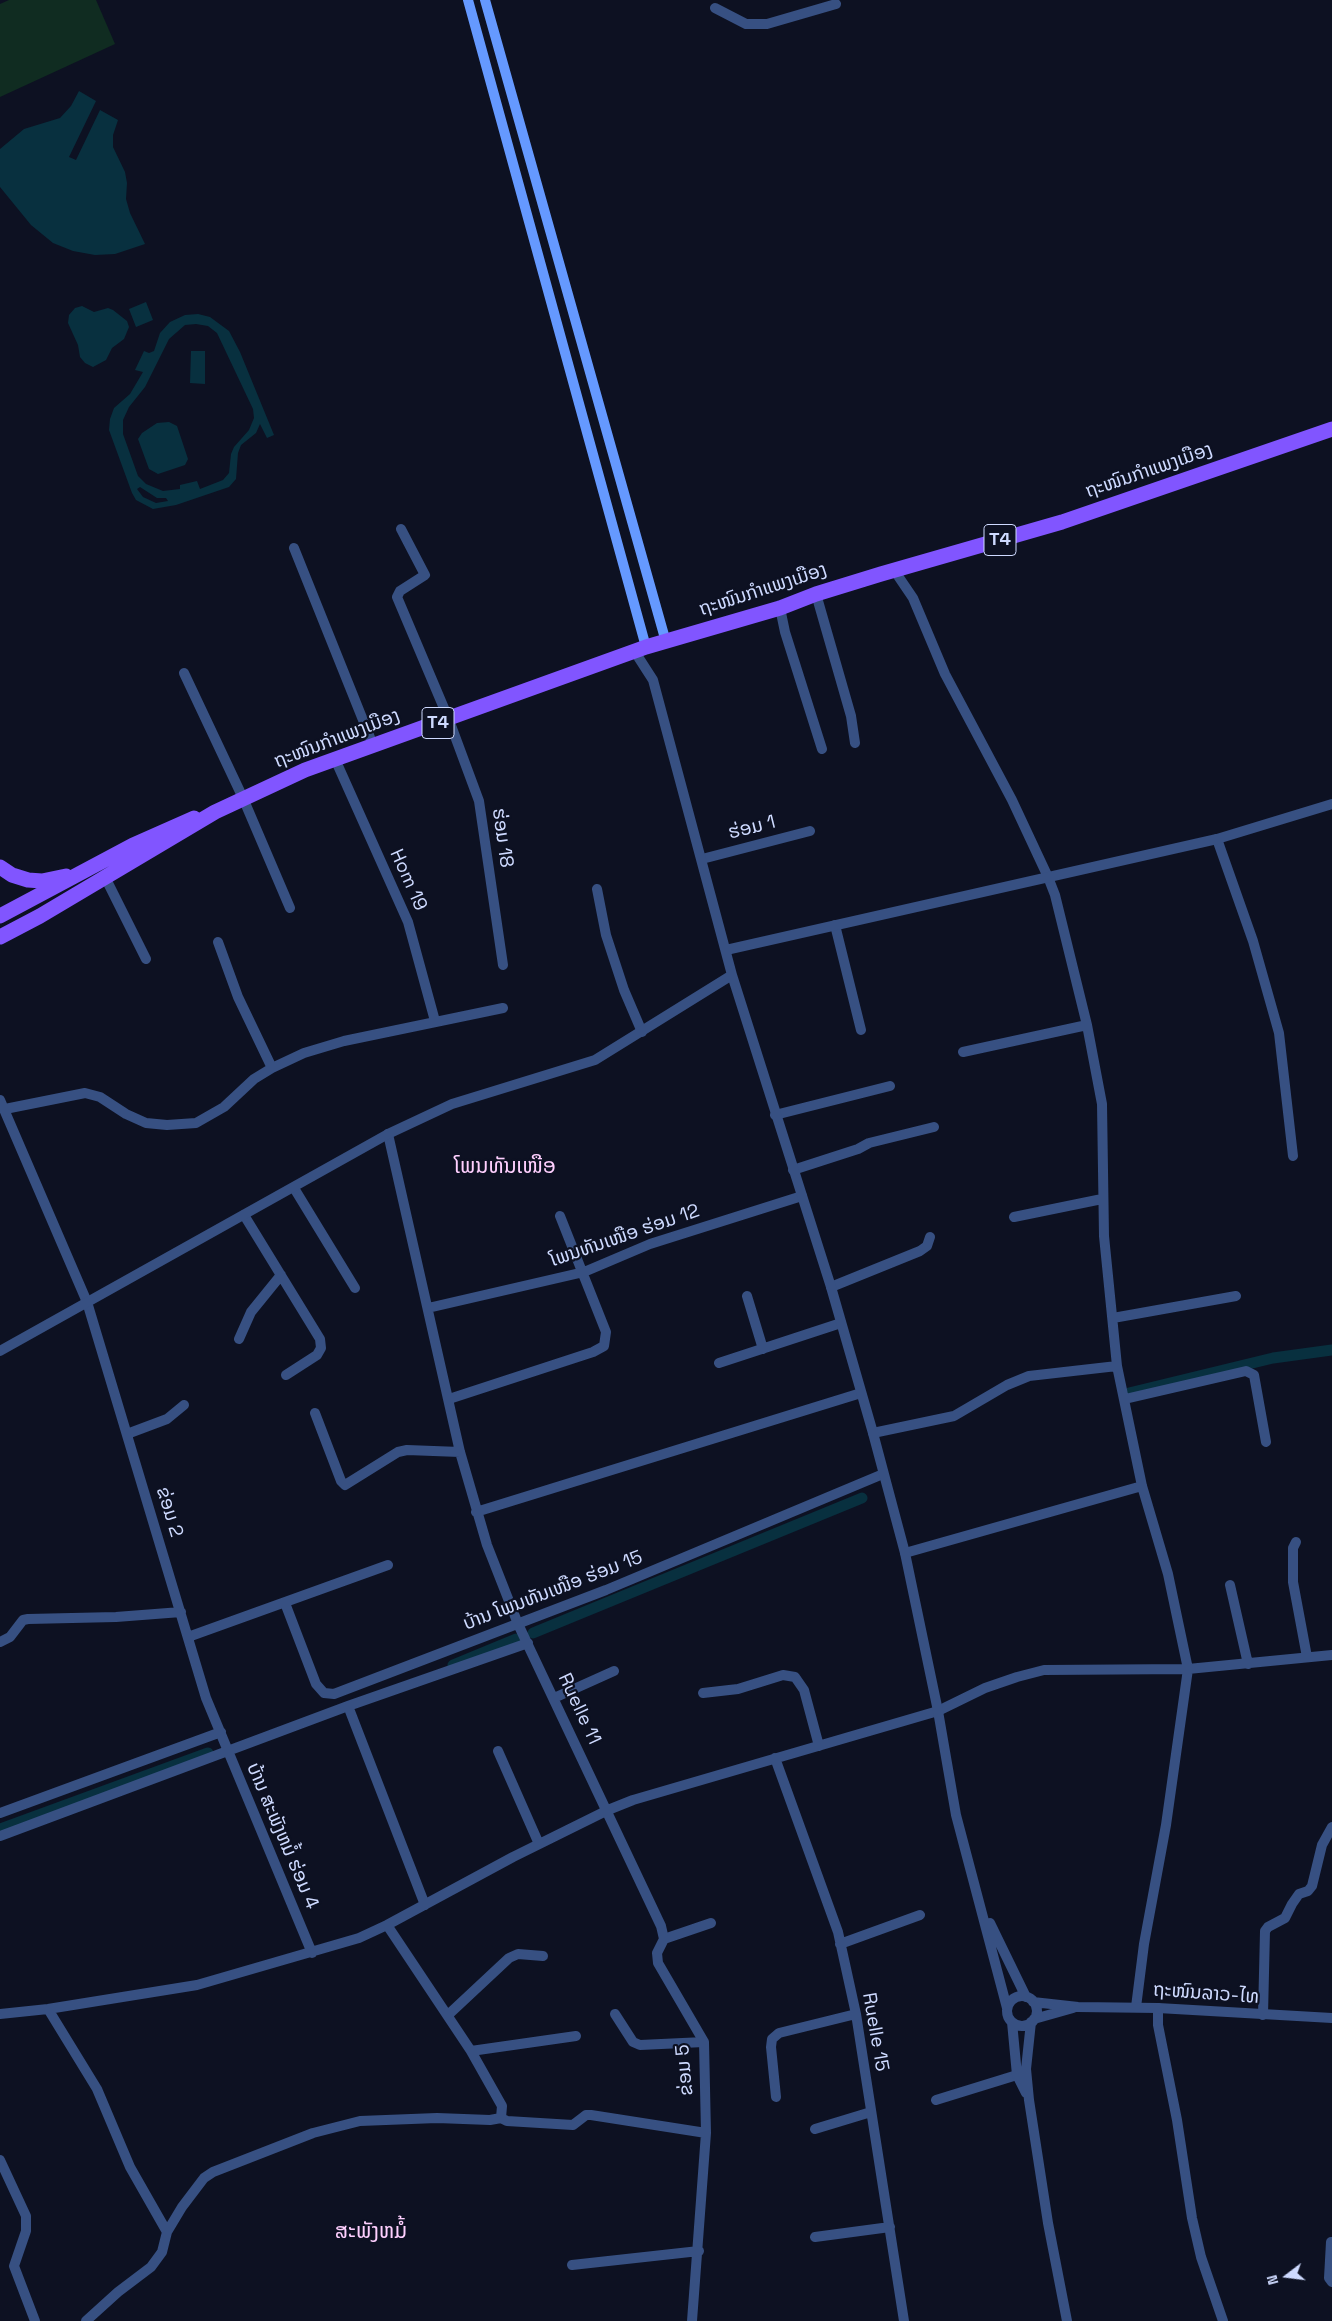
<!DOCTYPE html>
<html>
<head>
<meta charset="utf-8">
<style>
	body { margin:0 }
	#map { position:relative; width:1332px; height:2321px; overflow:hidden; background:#0d1122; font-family:"Space Grotesk",sans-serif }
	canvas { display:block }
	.north { position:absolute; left:1262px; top:2251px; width:50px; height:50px; -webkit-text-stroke:4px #0d1122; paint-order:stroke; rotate:255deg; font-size:14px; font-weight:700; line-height:20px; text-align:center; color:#cedaff }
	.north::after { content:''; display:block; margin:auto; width:18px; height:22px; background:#cedaff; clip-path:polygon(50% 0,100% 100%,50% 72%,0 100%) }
</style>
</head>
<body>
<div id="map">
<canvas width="1332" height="2321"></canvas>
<div class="north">N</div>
</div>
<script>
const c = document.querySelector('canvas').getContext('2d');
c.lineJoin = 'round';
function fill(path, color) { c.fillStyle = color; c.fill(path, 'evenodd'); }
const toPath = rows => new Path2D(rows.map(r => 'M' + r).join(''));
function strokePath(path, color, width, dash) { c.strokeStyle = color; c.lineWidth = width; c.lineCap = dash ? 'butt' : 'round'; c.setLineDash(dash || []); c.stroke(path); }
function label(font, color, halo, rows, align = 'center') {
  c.font = font + ' "Space Grotesk","Noto Sans Lao",sans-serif'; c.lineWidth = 4.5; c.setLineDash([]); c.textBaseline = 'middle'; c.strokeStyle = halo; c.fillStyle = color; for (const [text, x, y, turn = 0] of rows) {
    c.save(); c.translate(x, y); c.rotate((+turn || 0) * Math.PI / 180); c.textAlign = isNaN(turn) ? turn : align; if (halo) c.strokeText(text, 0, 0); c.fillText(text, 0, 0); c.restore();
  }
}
const green = toPath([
	[9,0,96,0,115,44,0,97,0,4]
]);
const water = toPath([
	[79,91,96,101,69,157,76,160,100,110,118,120,113,135,113,147,125,172,127,183,126,199,130,213,145,244,115,254,95,255,73,251,53,243,31,225,0,187,0,149,24,129,60,118,71,106],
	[146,302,153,320,136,327,129,309],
	[82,306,94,312,108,308,113,310,127,321,129,327,124,339,112,348,106,360,93,367,85,363,80,357,78,345,68,323,69,315,75,308],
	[198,314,210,317,229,331,240,352,274,435,267,438,260,424,256,433,241,445,238,453,236,479,229,487,176,505,153,509,136,500,132,493,109,430,110,419,114,408,130,394,143,372,135,370,144,351,149,353,154,351,160,333,170,322,185,315],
	[196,324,208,326,217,333,253,409,254,418,249,430,234,447,231,454,229,473,223,480,200,489,197,481,180,485,180,489,163,491,146,484,138,476,123,434,123,420,129,407,145,387,169,339,185,325],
	[140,487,157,498,166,498,168,501,156,503,143,497,137,489],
	[191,351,205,351,205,384,190,383],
	[169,422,177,426,188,459,185,465,158,474,149,469,138,439,142,433,157,423]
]);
const canal = toPath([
	[1129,1393,1273,1358,1332,1350],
	[533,1633,862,1498],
	[453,1665,516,1639],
	[0,1829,208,1753]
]);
const minor = toPath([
	[715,8,746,24,767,24,836,4],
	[401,529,425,575,400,591,397,597,449,720,479,801,503,965],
	[294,548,373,745],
	[894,570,913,598,945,674,1012,800,1048,877,1055,895,1087,1025,1102,1104,1104,1236,1117,1366,1142,1486,1168,1574,1188,1669,1166,1825,1144,1944,1136,2007],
	[816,594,851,716,855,743],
	[780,608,785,632,822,749],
	[184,673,243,798,290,908],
	[335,759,408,922,435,1021],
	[1217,839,1253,941,1279,1033,1293,1156],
	[702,859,810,831],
	[105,877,146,959],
	[597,889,606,935,624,990,642,1032],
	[835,925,861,1030],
	[218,942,238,997,272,1068],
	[963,1052,1087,1025],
	[0,1100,87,1302,206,1698,312,1953],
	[5,1109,85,1093,100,1097,126,1114,146,1123,167,1125,196,1123,224,1107,254,1079,272,1068,304,1053,344,1041,503,1008],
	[775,1115,890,1086],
	[388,1134,460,1452,487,1545,518,1624,661,1926,664,1939,657,1953,658,1963,704,2042,706,2133,692,2321],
	[793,1170,858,1149,869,1143,934,1127],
	[294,1188,355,1288],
	[244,1215,320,1339,321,1348,317,1355,286,1375],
	[1014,1217,1102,1199],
	[831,1287,920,1251,927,1246,930,1237],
	[747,1296,763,1349],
	[428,1308,584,1272,650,1244,802,1196],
	[1113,1318,1236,1296],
	[239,1339,251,1312,281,1275],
	[719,1363,841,1323],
	[449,1399,593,1352,604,1346,606,1332,560,1216],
	[1125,1399,1246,1371,1254,1375,1266,1442],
	[315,1413,341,1481,345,1485,398,1452,407,1450,460,1452],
	[873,1433,954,1416,1007,1385,1029,1376,1117,1366],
	[127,1434,167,1419,184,1405],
	[476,1512,861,1393],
	[1296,1542,1293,1548,1293,1582,1307,1657],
	[905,1553,1142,1486],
	[1230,1585,1248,1664],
	[285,1603,316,1684,324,1693,334,1694,606,1590,883,1474],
	[188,1637,388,1565],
	[0,1642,10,1637,23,1620,28,1619,116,1617,181,1612],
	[703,1693,738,1689,783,1675,795,1677,804,1690,819,1746],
	[554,1698,614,1671],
	[348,1706,425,1905],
	[498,1751,539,1844],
	[775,1758,838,1932,856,2014,904,2321],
	[0,1813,221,1732],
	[0,1836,348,1706,528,1643],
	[664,1939,711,1923],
	[840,1944,920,1915],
	[1158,2008,1158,2025,1177,2120,1192,2218,1201,2257,1223,2321],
	[48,2009,97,2089,130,2167,167,2232],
	[0,2014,48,2009,197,1985,359,1938,387,1925,513,1857,608,1810,633,1800,938,1711,985,1688,1017,1677,1044,1670,1188,1669,1332,1655],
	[615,2014,633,2042,640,2045,704,2042],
	[448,2015,509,1958,518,1954,543,1956],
	[1263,2015,1265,1931,1268,1927,1285,1918,1292,1904,1299,1894,1308,1891,1312,1886,1322,1845,1332,1827],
	[471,2051,576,2036],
	[776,2097,771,2047,772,2039,779,2033,856,2014],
	[936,2100,1017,2075],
	[501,2118,507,2121,573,2125,586,2115,591,2115,706,2133],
	[815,2129,871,2112],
	[0,2160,26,2216,26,2231,14,2266,35,2321],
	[815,2237,890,2227],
	[1331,2242,1329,2278,1332,2282],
	[572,2265,699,2251],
	[86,2321,118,2292,151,2267,162,2252,167,2232,182,2207,204,2178,213,2172,313,2133,360,2121,437,2118,490,2120,501,2118,502,2106,471,2051,387,1925]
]);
const tertiary = toPath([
	[635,652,653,680,732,975,831,1287,873,1433,905,1553,938,1711,956,1815,1007,2008],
	[726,950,1217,839,1332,804],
	[0,1351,388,1134,452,1104,595,1060,732,975],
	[990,1923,1026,1997],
	'1007 2011a15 15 0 1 1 30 0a15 15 0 1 1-30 0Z',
	[1033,2002,1078,2007,1158,2008,1332,2018],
	[1034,2019,1073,2008],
	[1012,2022,1017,2075,1026,2093],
	[1031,2022,1026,2069,1029,2100,1048,2223,1067,2321]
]);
const secondary = toPath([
	[468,0,646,647],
	[485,0,666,642]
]);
const primary = toPath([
	[0,867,12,875,28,880,42,881,66,876],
	[0,916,133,845,194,818],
	[0,937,40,916,215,812,305,770,646,647,780,608,816,594,881,574,1062,522,1332,429]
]);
const shields = [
	[1000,540,32],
	[438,723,32]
];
const shieldNames = [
	["T4",1000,540],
	["T4",438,723]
];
const streetNames = [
	["ຖະໜົນກຳແພງເມືອງ",1149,471,-19],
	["ຖະໜົນກຳແພງເມືອງ",763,590,-18],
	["ຖະໜົນກຳແພງເມືອງ",337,739,-21],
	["ຮ່ອມ 1",752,828,-14],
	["ຮ່ອມ 18",502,838,82],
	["Hom 19",408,880,66],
	["ໂພນທັນເໜືອ ຮ່ອມ 12",625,1236,-19],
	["ຂ່ອມ 2",169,1512,73],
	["ບ້ານ ໂພນທັນເໜືອ ຮ່ອມ 15",553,1591,-21],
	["Ruelle 11",579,1709,65],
	["ບ້ານ ສະພັງຫມໍ້ ຮ່ອມ 4",282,1836,67],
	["ຖະໜົນລາວ-ໄທ",1206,1994,4],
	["Ruelle 15",875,2032,80],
	["ຂ່ອມ 5",685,2070,-95]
];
const quarterNames = [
	["ໂພນທັນເໜືອ",505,1167],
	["ສະພັງຫມໍ້",371,2232]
];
fill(green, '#102c21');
fill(water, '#08303f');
strokePath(canal, '#08303f', 11);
strokePath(minor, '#375082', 10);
strokePath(tertiary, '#375082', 10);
strokePath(secondary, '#6599ff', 10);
strokePath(primary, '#8155ff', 15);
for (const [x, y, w] of shields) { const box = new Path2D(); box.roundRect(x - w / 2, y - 15.5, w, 31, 4); c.fillStyle = '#0d1122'; c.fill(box); strokePath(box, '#cedaff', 1); }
label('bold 18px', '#cedaff', null, shieldNames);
label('19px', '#cedaff', '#0d1122', streetNames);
label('21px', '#ffd0ff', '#0d1122', quarterNames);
</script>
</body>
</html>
